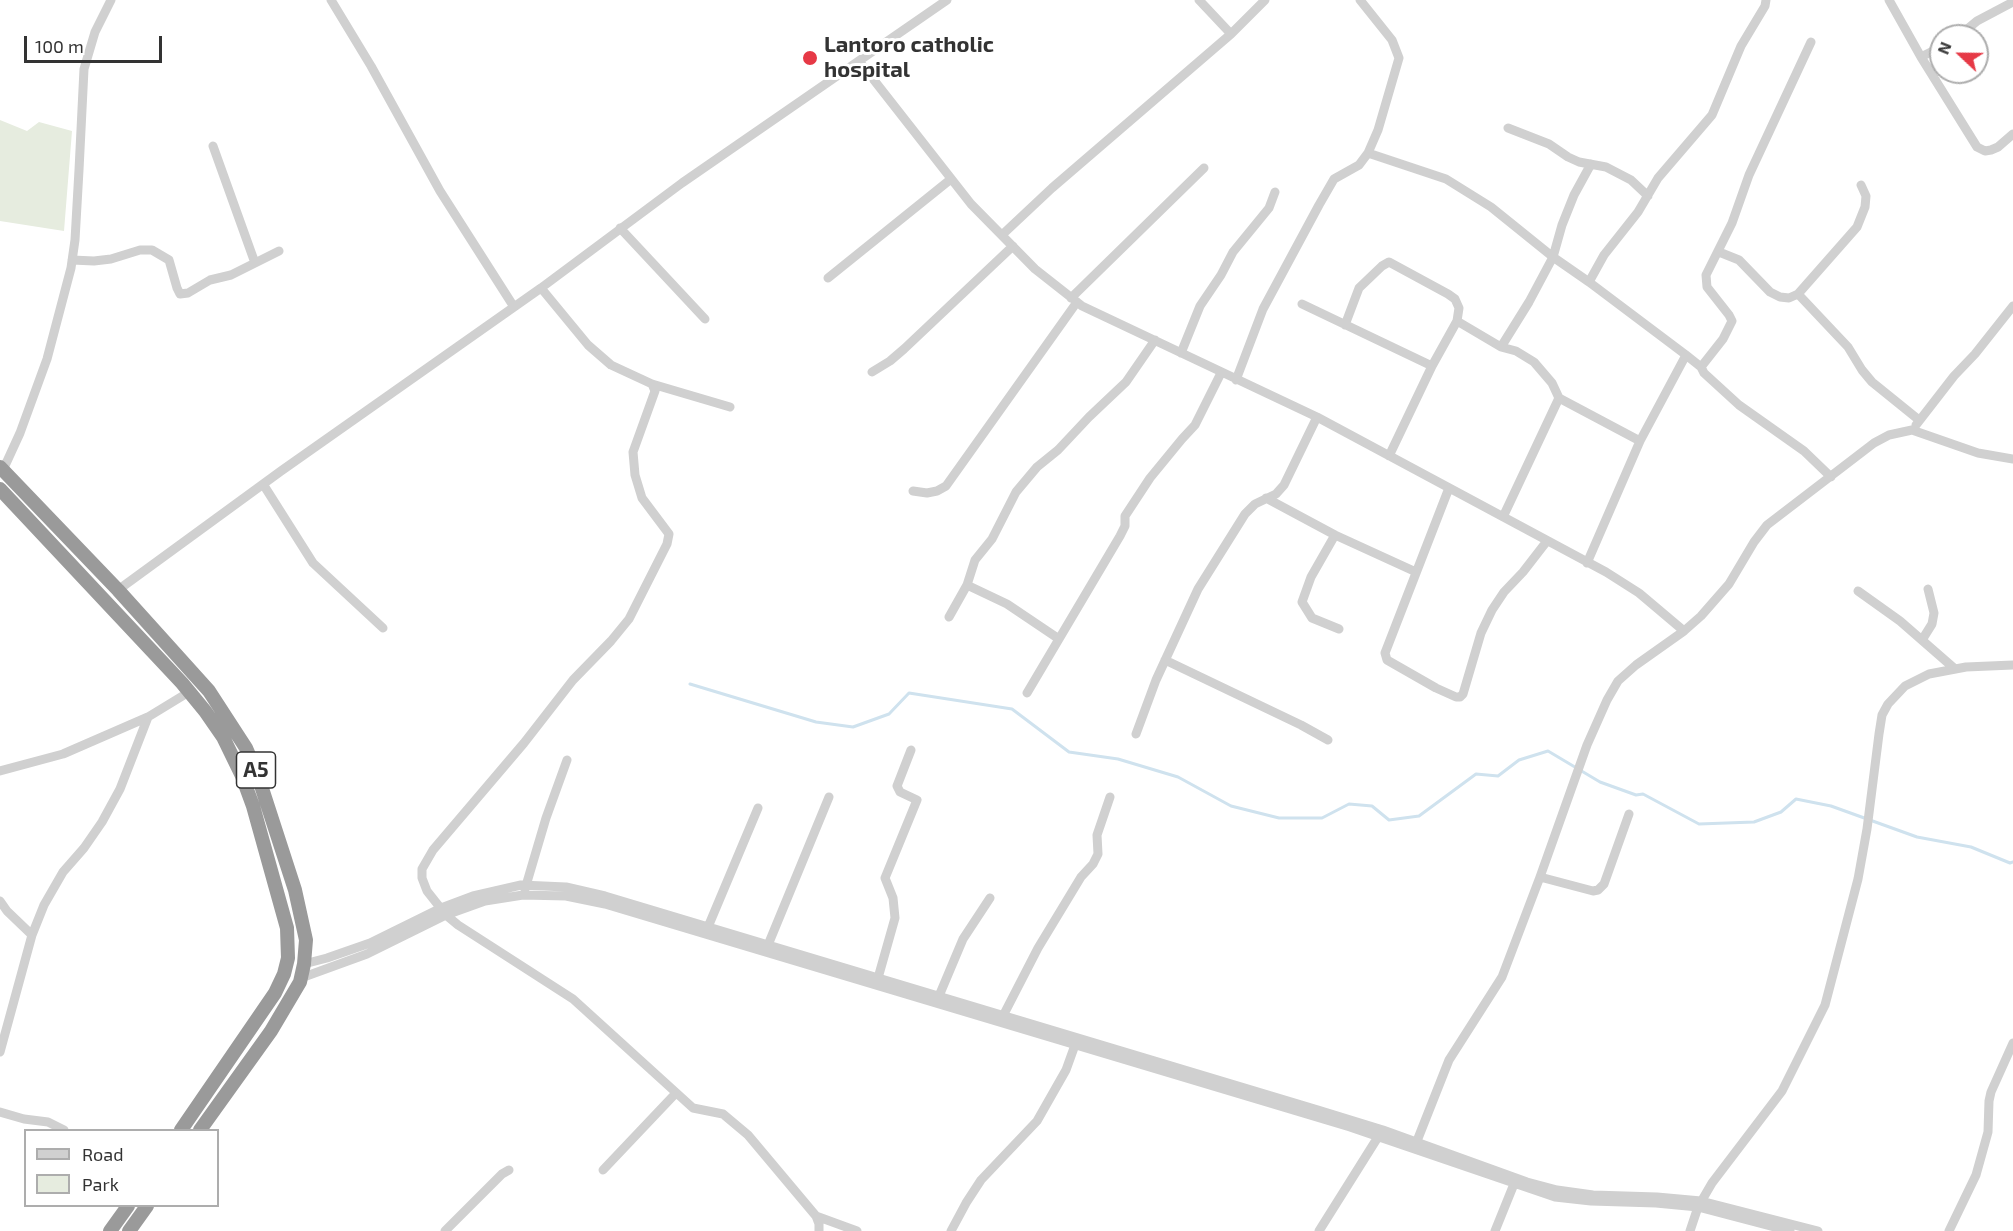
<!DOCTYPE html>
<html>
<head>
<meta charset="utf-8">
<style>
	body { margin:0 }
	#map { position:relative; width:2013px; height:1231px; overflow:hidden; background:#fff; font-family:"Exo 2",sans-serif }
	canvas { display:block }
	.legend { position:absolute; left:24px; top:1129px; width:195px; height:78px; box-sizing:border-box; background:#fff; border:2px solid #adadad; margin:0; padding:8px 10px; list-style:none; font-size:18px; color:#333 }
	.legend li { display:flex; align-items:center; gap:12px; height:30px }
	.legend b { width:30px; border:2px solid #adadad }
	.north { position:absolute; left:1929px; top:24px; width:60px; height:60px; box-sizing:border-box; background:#fff; border:2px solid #adadad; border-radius:50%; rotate:292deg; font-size:16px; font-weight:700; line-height:24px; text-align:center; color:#333 }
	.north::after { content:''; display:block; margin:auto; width:21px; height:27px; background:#e63946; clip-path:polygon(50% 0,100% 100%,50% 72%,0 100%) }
	.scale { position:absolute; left:24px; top:36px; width:138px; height:27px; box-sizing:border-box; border:3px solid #333; border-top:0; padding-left:8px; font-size:18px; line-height:21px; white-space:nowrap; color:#333; -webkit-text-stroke:4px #fff; paint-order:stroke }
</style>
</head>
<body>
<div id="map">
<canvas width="2013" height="1231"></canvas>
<ul class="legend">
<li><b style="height:8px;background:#d0d0d0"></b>Road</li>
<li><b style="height:16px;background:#e6ecdf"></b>Park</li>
</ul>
<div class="north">N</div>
<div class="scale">100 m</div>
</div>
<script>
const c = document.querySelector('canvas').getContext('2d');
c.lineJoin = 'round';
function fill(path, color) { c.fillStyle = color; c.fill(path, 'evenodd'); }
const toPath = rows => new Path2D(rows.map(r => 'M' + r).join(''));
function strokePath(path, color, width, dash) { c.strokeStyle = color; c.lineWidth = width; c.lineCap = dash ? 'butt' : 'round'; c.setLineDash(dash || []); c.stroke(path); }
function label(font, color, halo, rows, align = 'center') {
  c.font = font + ' "Exo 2",sans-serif'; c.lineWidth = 6; c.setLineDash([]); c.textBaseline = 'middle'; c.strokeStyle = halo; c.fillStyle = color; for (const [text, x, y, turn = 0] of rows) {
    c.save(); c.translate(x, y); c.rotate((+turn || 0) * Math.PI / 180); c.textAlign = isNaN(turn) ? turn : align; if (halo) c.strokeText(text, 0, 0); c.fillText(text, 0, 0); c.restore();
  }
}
const green = toPath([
	[0,120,27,131,39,122,72,131,64,231,0,221]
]);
const stream = toPath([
	[690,684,816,722,853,727,889,714,909,693,1012,709,1069,752,1118,759,1178,777,1231,806,1279,818,1322,818,1349,804,1372,806,1389,820,1419,816,1476,774,1498,776,1519,760,1548,751,1600,782,1636,795,1643,794,1699,824,1754,822,1781,812,1796,799,1831,806,1917,837,1971,847,2010,863,2013,862]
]);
const minor = toPath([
	[331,0,371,66,440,191,514,307],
	[1199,0,1231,34],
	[1889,0,1921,57,1977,147,1985,151,1991,150,1998,147,2013,134],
	[1959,36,1977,21,2013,2],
	[1921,57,1941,47],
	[859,61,971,204,1035,269,1082,306,1317,417,1606,572,1639,593,1684,631],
	[1508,128,1549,144,1568,157,1579,162,1606,167,1631,180,1648,196],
	[213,146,255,263],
	[1368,153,1446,179,1491,207,1553,257,1589,282,1686,355,1701,367,1704,373,1739,405,1804,451,1831,477],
	[620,228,705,319],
	[1003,234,1052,188,1231,34,1265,0],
	[1719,252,1739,260,1770,292,1780,297,1789,298,1798,294,1857,227,1865,207,1866,196,1861,185],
	[72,260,94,261,111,259,140,250,152,250,169,260,177,288,180,294,188,293,210,280,231,275,279,251],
	[828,278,951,179],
	[1589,282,1604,255,1638,212,1658,178,1712,115,1741,46,1765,6,1766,0],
	[541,288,588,345,611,365,652,384,730,407],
	[1798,294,1848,347,1862,370,1872,382,1919,420],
	[1071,298,1204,168],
	[1302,304,1432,366],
	[1457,321,1501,347,1516,351,1534,362,1552,383,1559,398,1640,441],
	[1345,325,1359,288,1382,266,1389,262,1448,294,1455,299,1459,308,1457,321,1432,366,1389,456],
	[1501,347,1529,302,1553,257,1562,225,1574,195,1591,164],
	[1181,353,1200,306,1221,275,1233,252,1269,208,1275,192],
	[1701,367,1723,339,1732,321,1729,315,1707,287,1706,275,1732,223,1749,175,1811,42],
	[872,372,890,361,904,349,1013,246],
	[1236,380,1263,309,1319,205,1334,179,1359,165,1368,153,1378,130,1399,58,1392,40,1360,0],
	[652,384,655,391,633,452,635,475,642,498,669,534,667,544,629,619,611,641,573,680,524,743,433,850,422,869,422,878,427,891,446,915,458,925,573,999,693,1108,723,1114,748,1135,816,1216,819,1224,819,1231],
	[1916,425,1954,376,1975,354,2013,306],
	[3,470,20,433,47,359,71,268,75,240,79,170,84,69,95,32,111,0],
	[263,484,313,563,383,628],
	[1449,488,1385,653,1387,660,1436,688,1456,697,1460,697,1463,694,1481,633,1492,610,1504,592,1523,572,1547,541],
	[913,491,927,493,937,491,946,486,1077,302],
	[1266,498,1335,535,1416,572],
	[1503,517,1559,398],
	[1335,535,1311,577,1302,602,1312,618,1339,629],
	[1587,563,1640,441,1686,355],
	[967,585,1007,604,1059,639],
	[118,590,281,471,541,288,682,183,947,0],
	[1858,591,1900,621,1955,669],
	[949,617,967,585,975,560,992,539,1016,492,1037,467,1058,450,1089,417,1126,382,1155,340],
	[1922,640,1932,624,1934,613,1928,589],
	[1165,660,1301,725,1328,740],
	[1027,693,1120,536,1125,526,1125,516,1150,478,1182,439,1195,425,1221,373],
	[1136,734,1156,680,1198,589,1245,514,1255,504,1276,494,1284,485,1317,417],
	[0,771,63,754,148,717,189,692],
	[1540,877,1593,891,1598,890,1604,884,1629,814],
	[525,889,546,818,567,760],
	[0,901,7,911,32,935],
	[708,927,758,808],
	[768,945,829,797],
	[304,964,327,958,370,943,441,908,473,896,521,885,566,887,605,896,1318,1110,1383,1130,1527,1182,1557,1190,1593,1195,1657,1197,1701,1201,1818,1231],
	[301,978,367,954,446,915,485,901,523,895,566,896,605,904,1350,1127,1555,1197,1591,1201,1656,1203,1698,1207,1790,1231],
	[878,978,895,918,893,898,885,878,917,800,900,792,897,786,911,750],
	[939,996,963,939,990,898],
	[1003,1016,1038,948,1081,877,1093,864,1098,854,1097,835,1110,797],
	[0,1052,32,935,44,905,63,872,84,848,102,822,120,789,148,717],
	[0,1112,24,1119,48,1122,64,1130],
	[1415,1146,1449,1060,1502,977,1540,877,1587,745,1607,700,1618,681,1636,665,1684,631,1701,616,1729,584,1754,542,1767,525,1874,443,1889,435,1912,430,1978,453,2013,459],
	[603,1170,676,1093],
	[816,1216,857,1231],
	[445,1231,502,1174,509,1170],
	[951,1231,966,1203,981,1180,1037,1121,1066,1070,1075,1045],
	[1319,1231,1378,1137],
	[1495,1231,1514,1184],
	[1690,1231,1698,1207,1712,1183,1782,1091,1825,1005,1858,879,1867,829,1879,734,1882,715,1888,704,1905,686,1929,674,1966,667,2013,665],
	[1949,1231,1976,1175,1988,1132,1989,1101,1991,1092,2013,1043]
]);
const highway = toPath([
	[0,467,118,590,209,691,246,748,258,776,295,890,306,940,304,964,300,982,271,1031,200,1130],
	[0,489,182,683,205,711,223,737,242,776,253,806,287,928,288,958,284,974,275,993,181,1130],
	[110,1231,128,1206],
	[129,1231,147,1206]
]);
const markers = [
	[810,58,8,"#e63946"]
];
const shields = [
	[256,770,39]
];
const shieldNames = [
	["A5",256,770]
];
const poiNames = [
	["Lantoro catholic",824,45],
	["hospital",824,70]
];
fill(green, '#e6ecdf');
strokePath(stream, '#cfe2ee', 3);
strokePath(minor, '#d0d0d0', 9);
strokePath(highway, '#9a9a9a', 14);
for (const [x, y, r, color] of markers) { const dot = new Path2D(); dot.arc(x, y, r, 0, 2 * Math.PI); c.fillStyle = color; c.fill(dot); strokePath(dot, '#fff', 2); }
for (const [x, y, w] of shields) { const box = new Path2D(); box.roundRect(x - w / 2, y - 18, w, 36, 4.5); c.fillStyle = '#fff'; c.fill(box); strokePath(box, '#333', 1.5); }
label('bold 21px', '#333', null, shieldNames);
label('bold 22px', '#333', '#fff', poiNames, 'left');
</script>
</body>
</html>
